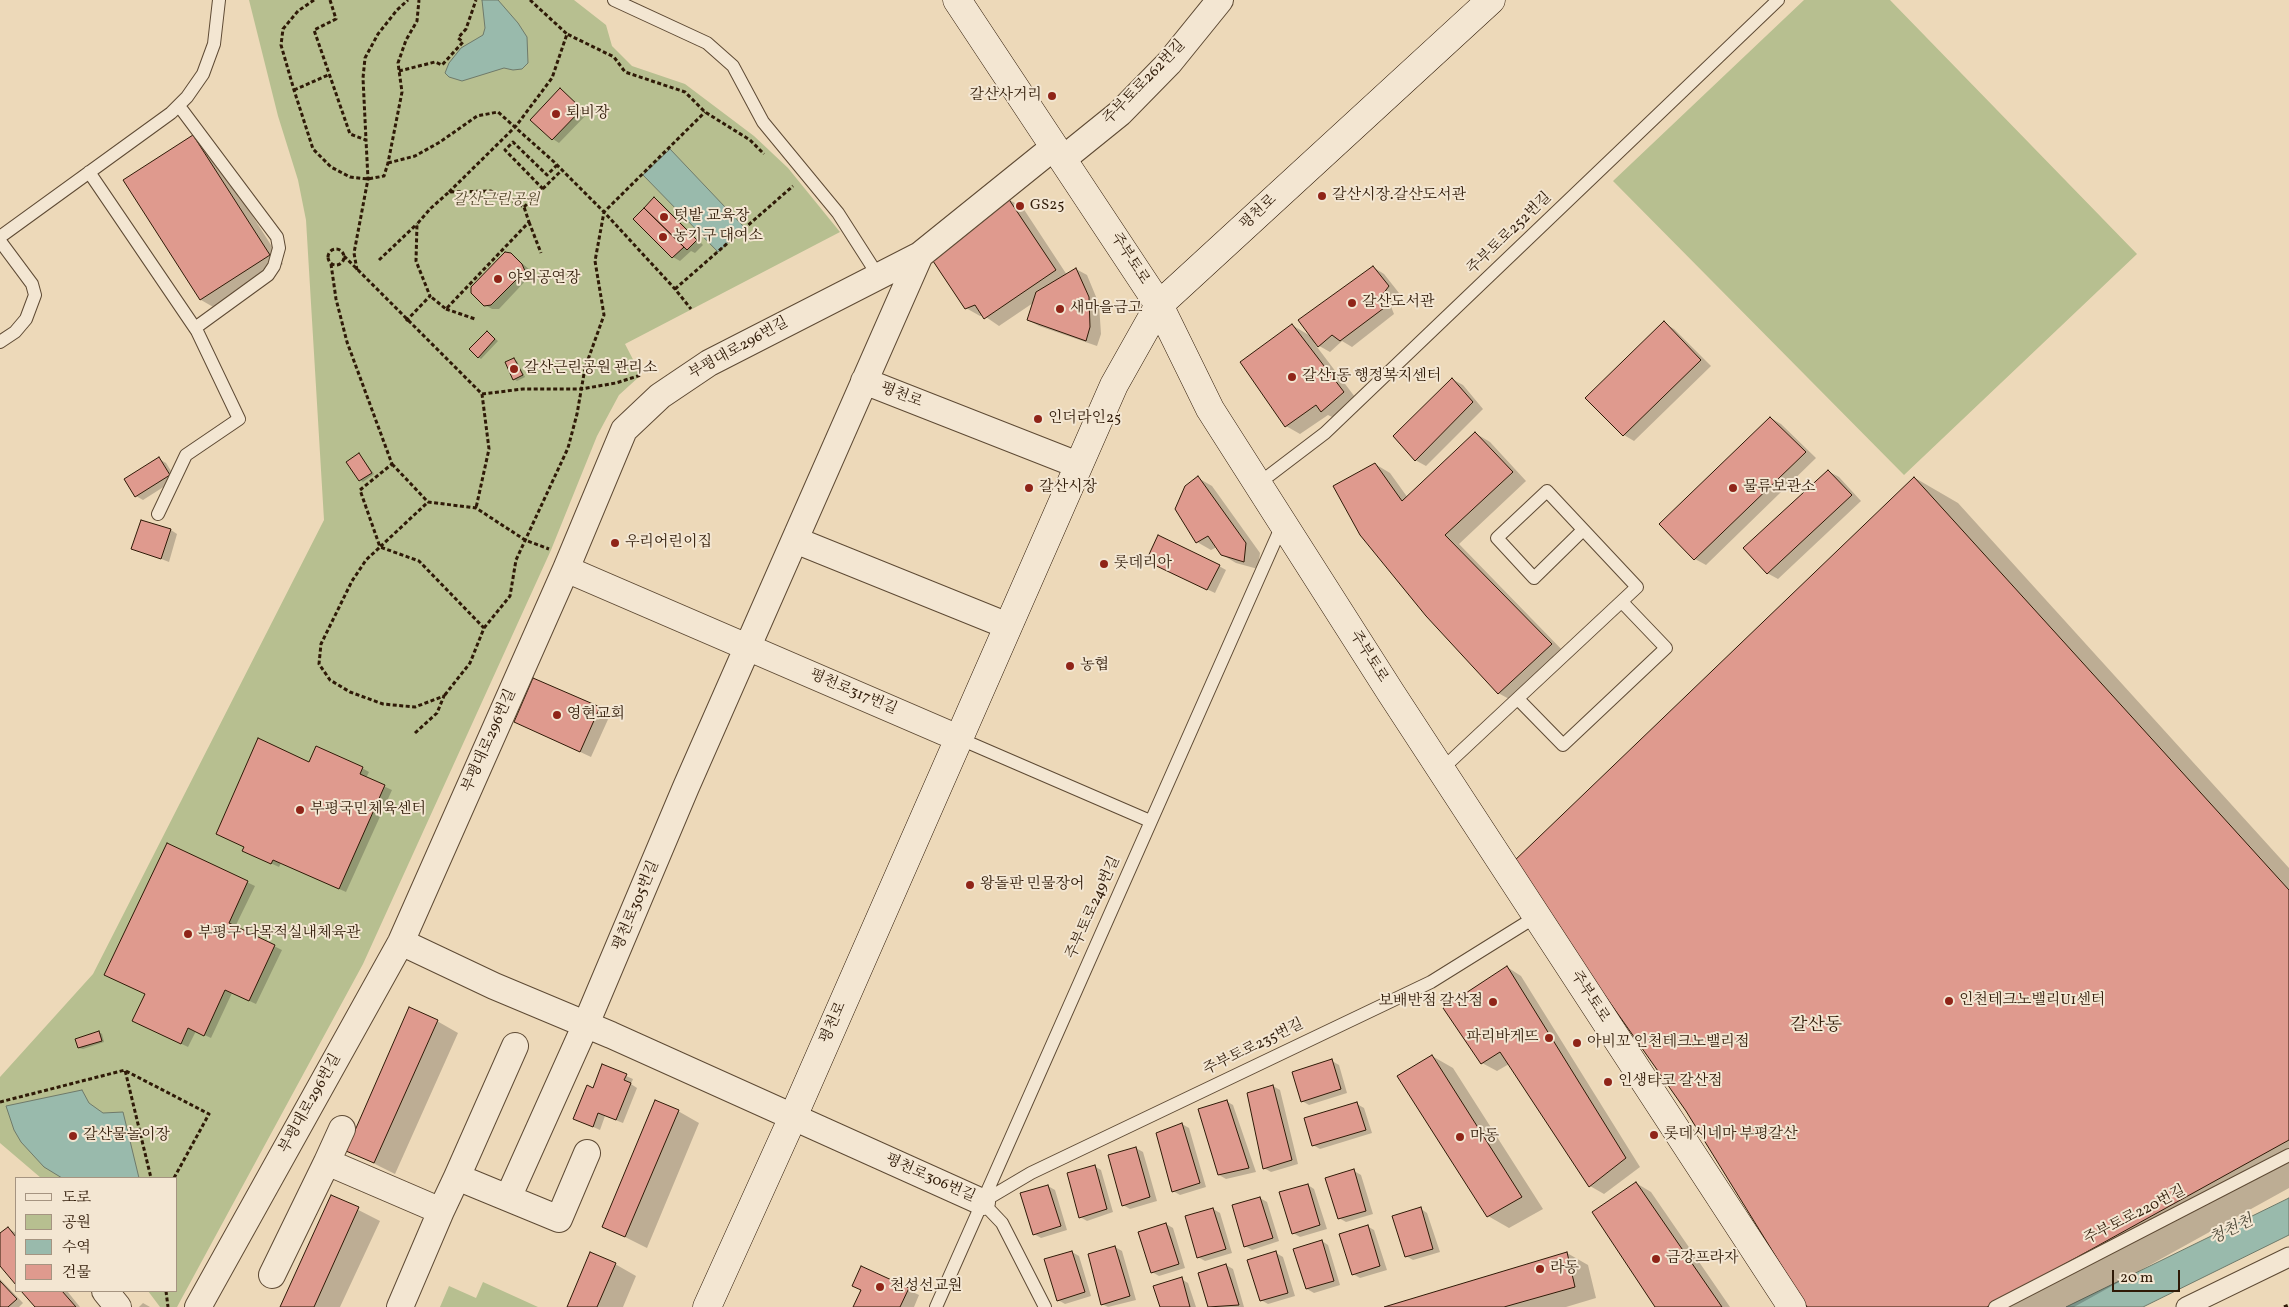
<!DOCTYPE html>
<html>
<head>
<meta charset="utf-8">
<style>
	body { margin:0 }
	#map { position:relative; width:2289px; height:1307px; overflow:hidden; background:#edd9b9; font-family:Vollkorn,"Noto Serif KR",serif }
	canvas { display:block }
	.legend { position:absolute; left:15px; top:1177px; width:162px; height:115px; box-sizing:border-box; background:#f3e6d2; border:1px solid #a59481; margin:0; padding:6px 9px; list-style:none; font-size:15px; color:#2f1a07 }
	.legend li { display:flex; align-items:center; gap:10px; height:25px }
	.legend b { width:25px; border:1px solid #a59481 }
	.scale { position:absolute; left:2112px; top:1270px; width:68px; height:22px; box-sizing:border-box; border:2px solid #2f1a07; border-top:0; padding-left:6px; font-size:15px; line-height:18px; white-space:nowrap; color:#2f1a07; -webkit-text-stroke:4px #f3e6d2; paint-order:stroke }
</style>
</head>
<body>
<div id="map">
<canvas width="2289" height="1307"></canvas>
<ul class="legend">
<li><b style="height:6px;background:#f3e6d2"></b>도로</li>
<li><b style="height:14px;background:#b7bf90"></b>공원</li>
<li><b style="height:14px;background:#99baac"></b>수역</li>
<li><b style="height:14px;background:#df9a8e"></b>건물</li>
</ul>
<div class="scale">20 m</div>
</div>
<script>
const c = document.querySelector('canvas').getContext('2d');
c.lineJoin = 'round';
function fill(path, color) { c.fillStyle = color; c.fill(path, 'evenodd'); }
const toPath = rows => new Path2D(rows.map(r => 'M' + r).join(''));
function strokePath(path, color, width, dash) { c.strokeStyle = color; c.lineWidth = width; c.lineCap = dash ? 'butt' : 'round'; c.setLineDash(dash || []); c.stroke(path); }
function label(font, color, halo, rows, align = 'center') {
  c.font = font + ' Vollkorn,"Noto Serif KR",serif'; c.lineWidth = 4; c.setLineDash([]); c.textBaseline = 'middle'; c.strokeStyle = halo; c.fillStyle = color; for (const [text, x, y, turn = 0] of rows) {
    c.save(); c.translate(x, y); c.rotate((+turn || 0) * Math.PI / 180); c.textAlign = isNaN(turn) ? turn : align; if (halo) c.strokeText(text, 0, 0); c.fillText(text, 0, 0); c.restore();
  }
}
const green = toPath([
	[249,0,574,0,606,25,612,46,632,66,685,84,754,136,788,168,840,232,625,344,641,375,619,395,597,436,551,550,363,964,177,1307,160,1307,148,1291,176,1291,176,1178,41,1178,0,1143,0,1077,93,974,324,520,306,220,298,180,278,116],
	[1804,0,1890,0,2137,254,1904,475,1613,181],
	[483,1282,538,1307,440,1307,449,1286,476,1298]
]);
const water = toPath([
	[482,0,498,0,518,23,527,37,528,63,522,69,513,70,504,68,462,81,449,77,445,73,449,63,461,48,483,35,485,28,482,0],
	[670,149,744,227,718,252,643,175,670,149],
	[82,1090,89,1103,103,1113,123,1112,139,1178,62,1178,44,1167,21,1142,14,1130,6,1106,82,1090],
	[2289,1198,2289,1235,2143,1307,2066,1307,2289,1198]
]);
const shadow = toPath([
	[561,90,588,113,559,143,553,139],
	[193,136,207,144,283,264,215,308,201,300],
	[654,199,661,203,703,245,695,253,691,251,680,261,673,257,635,219],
	[1008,199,1023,208,1067,275,1076,269,1087,275,1099,304,1101,334,1097,346,1039,326,1028,320,1033,303,999,326,983,315,980,316,966,308],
	[510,254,529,269,531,275,499,309,492,309,485,305],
	[1373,267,1384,274,1399,293,1390,304,1394,314,1352,347,1342,341,1330,352,1314,343,1358,401,1336,419,1328,415,1300,434,1286,426,1292,325,1312,337],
	[1664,323,1674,329,1711,366,1634,441,1624,435],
	[487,332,498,341,481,359,478,357],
	[514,360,517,361,525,377,517,381,514,379],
	[1452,379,1463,385,1483,409,1426,466,1415,460],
	[1771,418,1781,424,1816,458,1706,565,1695,559],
	[1475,433,1490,442,1526,481,1459,544,1565,653,1513,701,1498,693,1375,464,1390,473,1408,498],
	[359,454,374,474,363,482,360,480],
	[159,459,166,463,176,479,143,500,136,496],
	[1828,471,1839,477,1861,501,1778,579,1767,573],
	[1198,478,1212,486,1260,553,1258,569,1236,563,1221,554,1217,547,1211,550,1197,542],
	[1915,478,1958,503,2289,868,2289,1188,2074,1307,1809,1307],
	[171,530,177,534,169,562,133,548],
	[1154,564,1219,566,1226,570,1215,593],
	[534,680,610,715,591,757,516,722],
	[362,768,369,772,366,778,392,790,346,892,281,863,279,867,251,854],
	[167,844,255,886,235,927,282,950,256,1004,232,993,211,1038,196,1031,188,1047,140,1024],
	[1507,967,1521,976,1640,1167,1604,1194,1590,1186,1509,1064,1497,1071,1482,1063],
	[437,1021,458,1033,395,1174,347,1150],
	[99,1032,102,1034,104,1042,83,1049,79,1048,77,1039],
	[1432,1056,1453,1068,1543,1209,1509,1228,1488,1216],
	[1332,1061,1339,1065,1347,1093,1309,1105,1302,1101],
	[603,1066,633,1079,631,1084,637,1088,623,1123,605,1116,600,1130,582,1122],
	[1273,1086,1280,1090,1298,1164,1271,1172,1264,1168],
	[1226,1101,1233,1105,1256,1172,1226,1179,1219,1175],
	[1357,1104,1364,1108,1372,1133,1320,1149,1313,1145],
	[678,1111,699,1123,647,1248,603,1226],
	[1182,1124,1189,1128,1206,1187,1180,1195,1173,1191],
	[1136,1148,1143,1152,1157,1201,1130,1209,1123,1205],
	[1094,1166,1101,1170,1113,1212,1087,1221,1080,1217],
	[1354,1171,1361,1175,1373,1214,1346,1222,1339,1218],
	[1636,1183,1651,1192,1730,1307,1656,1307],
	[1308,1185,1314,1189,1327,1229,1300,1237,1293,1233],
	[1048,1186,1055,1190,1067,1230,1041,1238,1034,1234],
	[331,1196,380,1221,340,1307,282,1307],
	[1260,1198,1267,1202,1279,1241,1252,1250,1245,1246],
	[1213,1209,1220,1213,1232,1253,1205,1261,1198,1257],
	[1421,1209,1427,1213,1440,1252,1413,1260,1406,1256],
	[1166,1224,1173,1228,1185,1268,1159,1276,1152,1272],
	[1367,1226,1374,1230,1387,1270,1360,1278,1353,1274],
	[8,1228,16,1233,16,1284,0,1264,0,1235],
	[1322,1241,1328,1245,1340,1285,1314,1293,1307,1289],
	[1115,1247,1122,1251,1136,1300,1108,1307,1102,1304],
	[1072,1252,1079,1256,1091,1296,1065,1304,1058,1300],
	[1276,1253,1283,1257,1295,1296,1268,1304,1261,1300],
	[1567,1253,1588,1265,1596,1298,1566,1307,1389,1307],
	[615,1264,636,1276,623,1307,568,1307],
	[1226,1265,1233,1269,1244,1307,1209,1307,1199,1274],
	[862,1268,919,1295,914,1307,855,1307,862,1291],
	[0,1279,23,1303,19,1307,0,1307],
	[1181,1279,1188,1283,1196,1307,1161,1307],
	[22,1291,67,1291,80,1307,36,1307],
	[143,1303,150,1307,139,1307]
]);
const building = toPath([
	[560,88,582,109,552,140,530,120,560,88],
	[193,135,270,255,200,300,123,180,193,135],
	[654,197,697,240,687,250,644,208,654,197],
	[1008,198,1056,270,984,319,975,305,965,309,927,252,1008,198],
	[644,208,684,247,672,258,633,219,644,208],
	[505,252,511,253,522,264,525,271,491,305,484,306,471,293,471,287,505,252],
	[1373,266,1389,286,1380,298,1384,308,1340,341,1332,335,1318,347,1298,320,1373,266],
	[1076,268,1089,297,1090,327,1086,341,1027,320,1036,292,1076,268],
	[1664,321,1701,360,1623,436,1585,398,1664,321],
	[1292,324,1344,392,1321,412,1316,405,1285,427,1240,362,1292,324],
	[487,331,495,339,478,358,469,349,487,331],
	[514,358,523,375,513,380,505,362,514,358],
	[1452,378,1473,402,1415,461,1393,436,1452,378],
	[1770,417,1806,452,1694,560,1659,524,1770,417],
	[1475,432,1513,472,1445,535,1552,644,1498,694,1426,616,1360,535,1333,486,1375,463,1402,501,1475,432],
	[359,453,372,473,359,481,346,462,359,453],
	[159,457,170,475,135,497,124,479,159,457],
	[1828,470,1852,495,1767,574,1743,548,1828,470],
	[1198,476,1246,543,1244,562,1221,555,1208,536,1196,543,1175,509,1185,486,1198,476],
	[1914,477,2289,890,2289,1140,1987,1307,1807,1307,1686,1111,1512,863,1914,477],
	[141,520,171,529,161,559,131,549,141,520],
	[1158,535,1220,565,1207,590,1146,561,1158,535],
	[533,678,600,707,580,752,514,722,533,678],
	[258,738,309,762,316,746,363,767,360,774,385,785,339,889,273,860,271,864,242,851,244,847,216,834,258,738],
	[167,843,248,881,229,923,275,945,249,1001,225,990,204,1036,188,1028,181,1044,132,1021,145,994,104,975,167,843],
	[1507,966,1626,1158,1589,1187,1500,1052,1481,1064,1443,1008,1507,966],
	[409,1007,438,1020,374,1163,346,1151,409,1007],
	[99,1031,102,1041,78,1048,75,1039,99,1031],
	[1432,1055,1522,1197,1487,1217,1397,1076,1432,1055],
	[1332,1059,1341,1089,1301,1102,1292,1072,1332,1059],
	[602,1064,627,1074,624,1080,631,1083,616,1120,598,1113,593,1127,573,1119,587,1085,593,1088,602,1064],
	[1273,1085,1292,1160,1263,1169,1247,1093,1273,1085],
	[655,1100,679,1110,625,1237,602,1227,655,1100],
	[1227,1100,1249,1168,1218,1175,1198,1109,1227,1100],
	[1357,1102,1366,1130,1312,1146,1304,1118,1357,1102],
	[1182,1123,1200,1183,1172,1192,1156,1133,1182,1123],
	[1136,1147,1150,1197,1122,1206,1108,1155,1136,1147],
	[1095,1165,1107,1209,1079,1218,1067,1173,1095,1165],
	[1354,1169,1366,1211,1338,1219,1325,1178,1354,1169],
	[1636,1182,1722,1307,1655,1307,1592,1212,1636,1182],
	[1308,1184,1320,1225,1292,1234,1279,1192,1308,1184],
	[1048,1185,1061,1226,1033,1235,1020,1193,1048,1185],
	[331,1195,359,1207,314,1307,280,1307,331,1195],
	[1260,1197,1273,1238,1244,1247,1232,1205,1260,1197],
	[1421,1207,1433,1249,1405,1257,1392,1216,1421,1207],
	[1213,1208,1226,1249,1197,1258,1185,1216,1213,1208],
	[1166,1223,1179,1264,1151,1273,1138,1232,1166,1223],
	[1368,1225,1380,1266,1352,1275,1339,1234,1368,1225],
	[8,1227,16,1237,16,1285,0,1266,0,1233,8,1227],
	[1322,1240,1334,1281,1306,1289,1293,1249,1322,1240],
	[1115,1246,1130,1296,1101,1305,1088,1254,1115,1246],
	[1072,1251,1085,1292,1057,1301,1044,1259,1072,1251],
	[1276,1251,1288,1293,1260,1301,1247,1260,1276,1251],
	[590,1252,616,1263,597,1307,567,1307,590,1252],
	[1567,1252,1575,1287,1504,1307,1384,1307,1567,1252],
	[1226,1264,1239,1305,1208,1307,1198,1273,1226,1264],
	[861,1266,909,1288,900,1307,853,1307,861,1290,852,1286,861,1266],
	[1182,1277,1190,1307,1160,1307,1153,1286,1182,1277],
	[0,1281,17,1299,8,1307,0,1307,0,1281],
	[21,1291,62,1291,76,1307,35,1307,21,1291]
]);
const path = toPath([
	[314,0,298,11,283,29,281,45,294,90,313,149,331,167,350,177,368,179,384,176,388,163,402,92,398,63,406,40,417,21,419,0],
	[330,0,336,19,314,30,350,134,366,140,363,78,365,58,378,34,397,10,408,0],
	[530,0,567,34],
	[399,71,435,62,442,65,463,42,458,38,466,29,476,0],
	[294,90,328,75],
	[388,163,415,156,440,142,477,116,498,112,553,161,604,212,675,289,691,309],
	[543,189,505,150,513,142,547,175,557,165],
	[449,192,516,126,552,78,567,34,614,57,625,72,685,92,705,112,750,140,764,154],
	[524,207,562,170],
	[529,222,541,253],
	'328 257a8 8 0 1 1 16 0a8 8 0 1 1-16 0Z',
	[344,256,482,394,489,449,476,508],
	[379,260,417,224],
	[331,264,336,299,347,342,392,464,360,490,380,547,428,502],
	[357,270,354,253,368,179,366,140],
	[675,289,793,186],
	[446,309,475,319],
	[406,321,430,296,416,261,417,224,431,208,449,192,491,191,524,207,529,222,446,309,430,296],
	[482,394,523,389,581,389,616,383,641,375],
	[392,464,428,502,476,508,525,540,549,549],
	[484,628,510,596,516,560,568,448,577,414,585,368,604,315,595,261,604,212,705,112],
	[415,733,437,713,444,696,415,707,383,704,350,692,330,680,319,664,321,644,352,581,366,560,380,547,419,561,484,628,470,663,444,696],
	[126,1071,209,1114,174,1178],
	[0,1102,125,1070,151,1178],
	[166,1291,168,1307],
	[2284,1307,2289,1305]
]);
const service = toPath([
	[614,0,707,43,733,66,763,122,838,213,879,277],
	[179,106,277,237,279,248,274,266,268,275,195,328],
	[89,172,197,331,239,419,186,455,158,514],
	[0,237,171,113,187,97,203,74,214,44,219,0],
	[0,241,32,284,35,295,26,319,15,332,0,342],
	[1258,484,1325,433,1778,0],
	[1518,699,1563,745,1666,648,1622,602],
	[958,738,1150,821],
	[1441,770,1637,587,1547,491,1497,538,1534,578,1583,530],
	[936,1307,1283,523],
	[1045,1307,1002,1223,982,1202,1031,1173,1431,982,1537,916],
	[1995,1307,2289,1155]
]);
const pedestrian = toPath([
	[2186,1307,2289,1257]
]);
const minor = toPath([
	[1063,159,1120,113,1169,63,1220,0],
	[864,381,1078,465],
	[795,540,1008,626],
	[566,569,958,738],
	[401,942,494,986,611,1035,982,1202],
	[515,1046,457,1177,508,1198,586,1024,686,787,920,255],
	[342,1129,327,1162,441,1211,457,1177],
	[508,1198,559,1219,587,1153],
	[272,1275,327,1162],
	[105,1291,118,1307],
	[198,1307,401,942,566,569,624,430,660,396,709,363,920,255,1054,147],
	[400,1307,441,1211]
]);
const secondary = toPath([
	[957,0,1159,305,1210,409,1391,693,1792,1307],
	[707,1307,793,1117,1114,385,1159,305,1491,0]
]);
const markers = [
	[1052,96,5,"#8f2418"],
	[556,114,5,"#8f2418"],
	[1322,196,5,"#8f2418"],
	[1020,206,5,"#8f2418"],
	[664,217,5,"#8f2418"],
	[663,237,5,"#8f2418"],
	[498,279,5,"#8f2418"],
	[1352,303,5,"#8f2418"],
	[1060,309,5,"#8f2418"],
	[514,369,5,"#8f2418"],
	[1292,377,5,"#8f2418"],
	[1038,419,5,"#8f2418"],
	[1029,488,5,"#8f2418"],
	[1733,488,5,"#8f2418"],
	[615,543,5,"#8f2418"],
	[1104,564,5,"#8f2418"],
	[1070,666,5,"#8f2418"],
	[557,715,5,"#8f2418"],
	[300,810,5,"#8f2418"],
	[970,885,5,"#8f2418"],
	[188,934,5,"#8f2418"],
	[1949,1001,5,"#8f2418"],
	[1493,1002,5,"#8f2418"],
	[1549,1038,5,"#8f2418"],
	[1577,1043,5,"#8f2418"],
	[1608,1082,5,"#8f2418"],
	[1654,1135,5,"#8f2418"],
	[73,1136,5,"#8f2418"],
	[1460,1137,5,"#8f2418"],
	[1656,1259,5,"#8f2418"],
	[1540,1269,5,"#8f2418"],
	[880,1287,5,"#8f2418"]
];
const streetNames = [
	["주부토로262번길",1145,83,-46],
	["평천로",1259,213,-43],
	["주부토로252번길",1510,234,-44],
	["주부토로",1129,259,57],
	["부평대로296번길",739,349,-29],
	["평천로",901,396,21],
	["주부토로",1368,657,58],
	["평천로317번길",853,693,23],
	["부평대로296번길",490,741,-66],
	["평천로305번길",637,906,-67],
	["주부토로249번길",1094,908,-66],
	["주부토로",1589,997,57],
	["평천로",834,1023,-66],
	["주부토로235번길",1254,1048,-26],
	["부평대로296번길",311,1104,-61],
	["평천로306번길",930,1179,24],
	["주부토로220번길",2135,1216,-27]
];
const poiNames = [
	["갈산사거리",1042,96,"right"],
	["퇴비장",566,114],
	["갈산시장.갈산도서관",1332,196],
	["GS25",1030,206],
	["텃밭 교육장",674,217],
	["농기구 대여소",673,237],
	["야외공연장",508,279],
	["갈산도서관",1362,303],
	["새마을금고",1070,309],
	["갈산근린공원 관리소",524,369],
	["갈산1동 행정복지센터",1302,377],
	["인더라인25",1048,419],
	["갈산시장",1039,488],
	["물류보관소",1743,488],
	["우리어린이집",625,543],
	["롯데리아",1114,564],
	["농협",1080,666],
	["영현교회",567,715],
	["부평국민체육센터",310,810],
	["왕돌판 민물장어",980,885],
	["부평구 다목적실내체육관",198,934],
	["인천테크노밸리U1센터",1959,1001],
	["보배반점 갈산점",1483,1002,"right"],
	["파리바게뜨",1539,1038,"right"],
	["아비꼬 인천테크노밸리점",1587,1043],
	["인생타코 갈산점",1618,1082],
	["롯데시네마 부평갈산",1664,1135],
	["갈산물놀이장",83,1136],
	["마동",1470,1137],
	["금강프라자",1666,1259],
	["라동",1550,1269],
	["천성선교원",890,1287]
];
const parkNames = [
	["갈산근린공원",496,201]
];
const waterNames = [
	["청천천",2232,1231,-26]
];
const quarterNames = [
	["갈산동",1816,1027]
];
fill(green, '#b7bf90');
fill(water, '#99baac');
strokePath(water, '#6f7a6a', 1);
fill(shadow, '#0003');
fill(building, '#df9a8e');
strokePath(building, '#2f1a07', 1);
strokePath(service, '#5e4a34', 14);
strokePath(pedestrian, '#5e4a34', 21);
strokePath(minor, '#5e4a34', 28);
strokePath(secondary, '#2f1a07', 29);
strokePath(path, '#2f1a07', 3, [4, 2.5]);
strokePath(service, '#f3e6d2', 12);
strokePath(pedestrian, '#f3e6d2', 19);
strokePath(minor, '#f3e6d2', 26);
strokePath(secondary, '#f3e6d2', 28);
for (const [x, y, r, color] of markers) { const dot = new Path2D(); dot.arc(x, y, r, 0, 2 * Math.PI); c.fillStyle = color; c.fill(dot); strokePath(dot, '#f3e6d2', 2); }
label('15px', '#2f1a07', '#f3e6d2', streetNames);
label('15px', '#2f1a07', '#f3e6d2', poiNames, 'left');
label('italic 15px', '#584c30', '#f3e6d2', parkNames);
label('italic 16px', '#4f4a39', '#f3e6d2', waterNames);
label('18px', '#2f1a07', '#f3e6d2', quarterNames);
</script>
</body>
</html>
